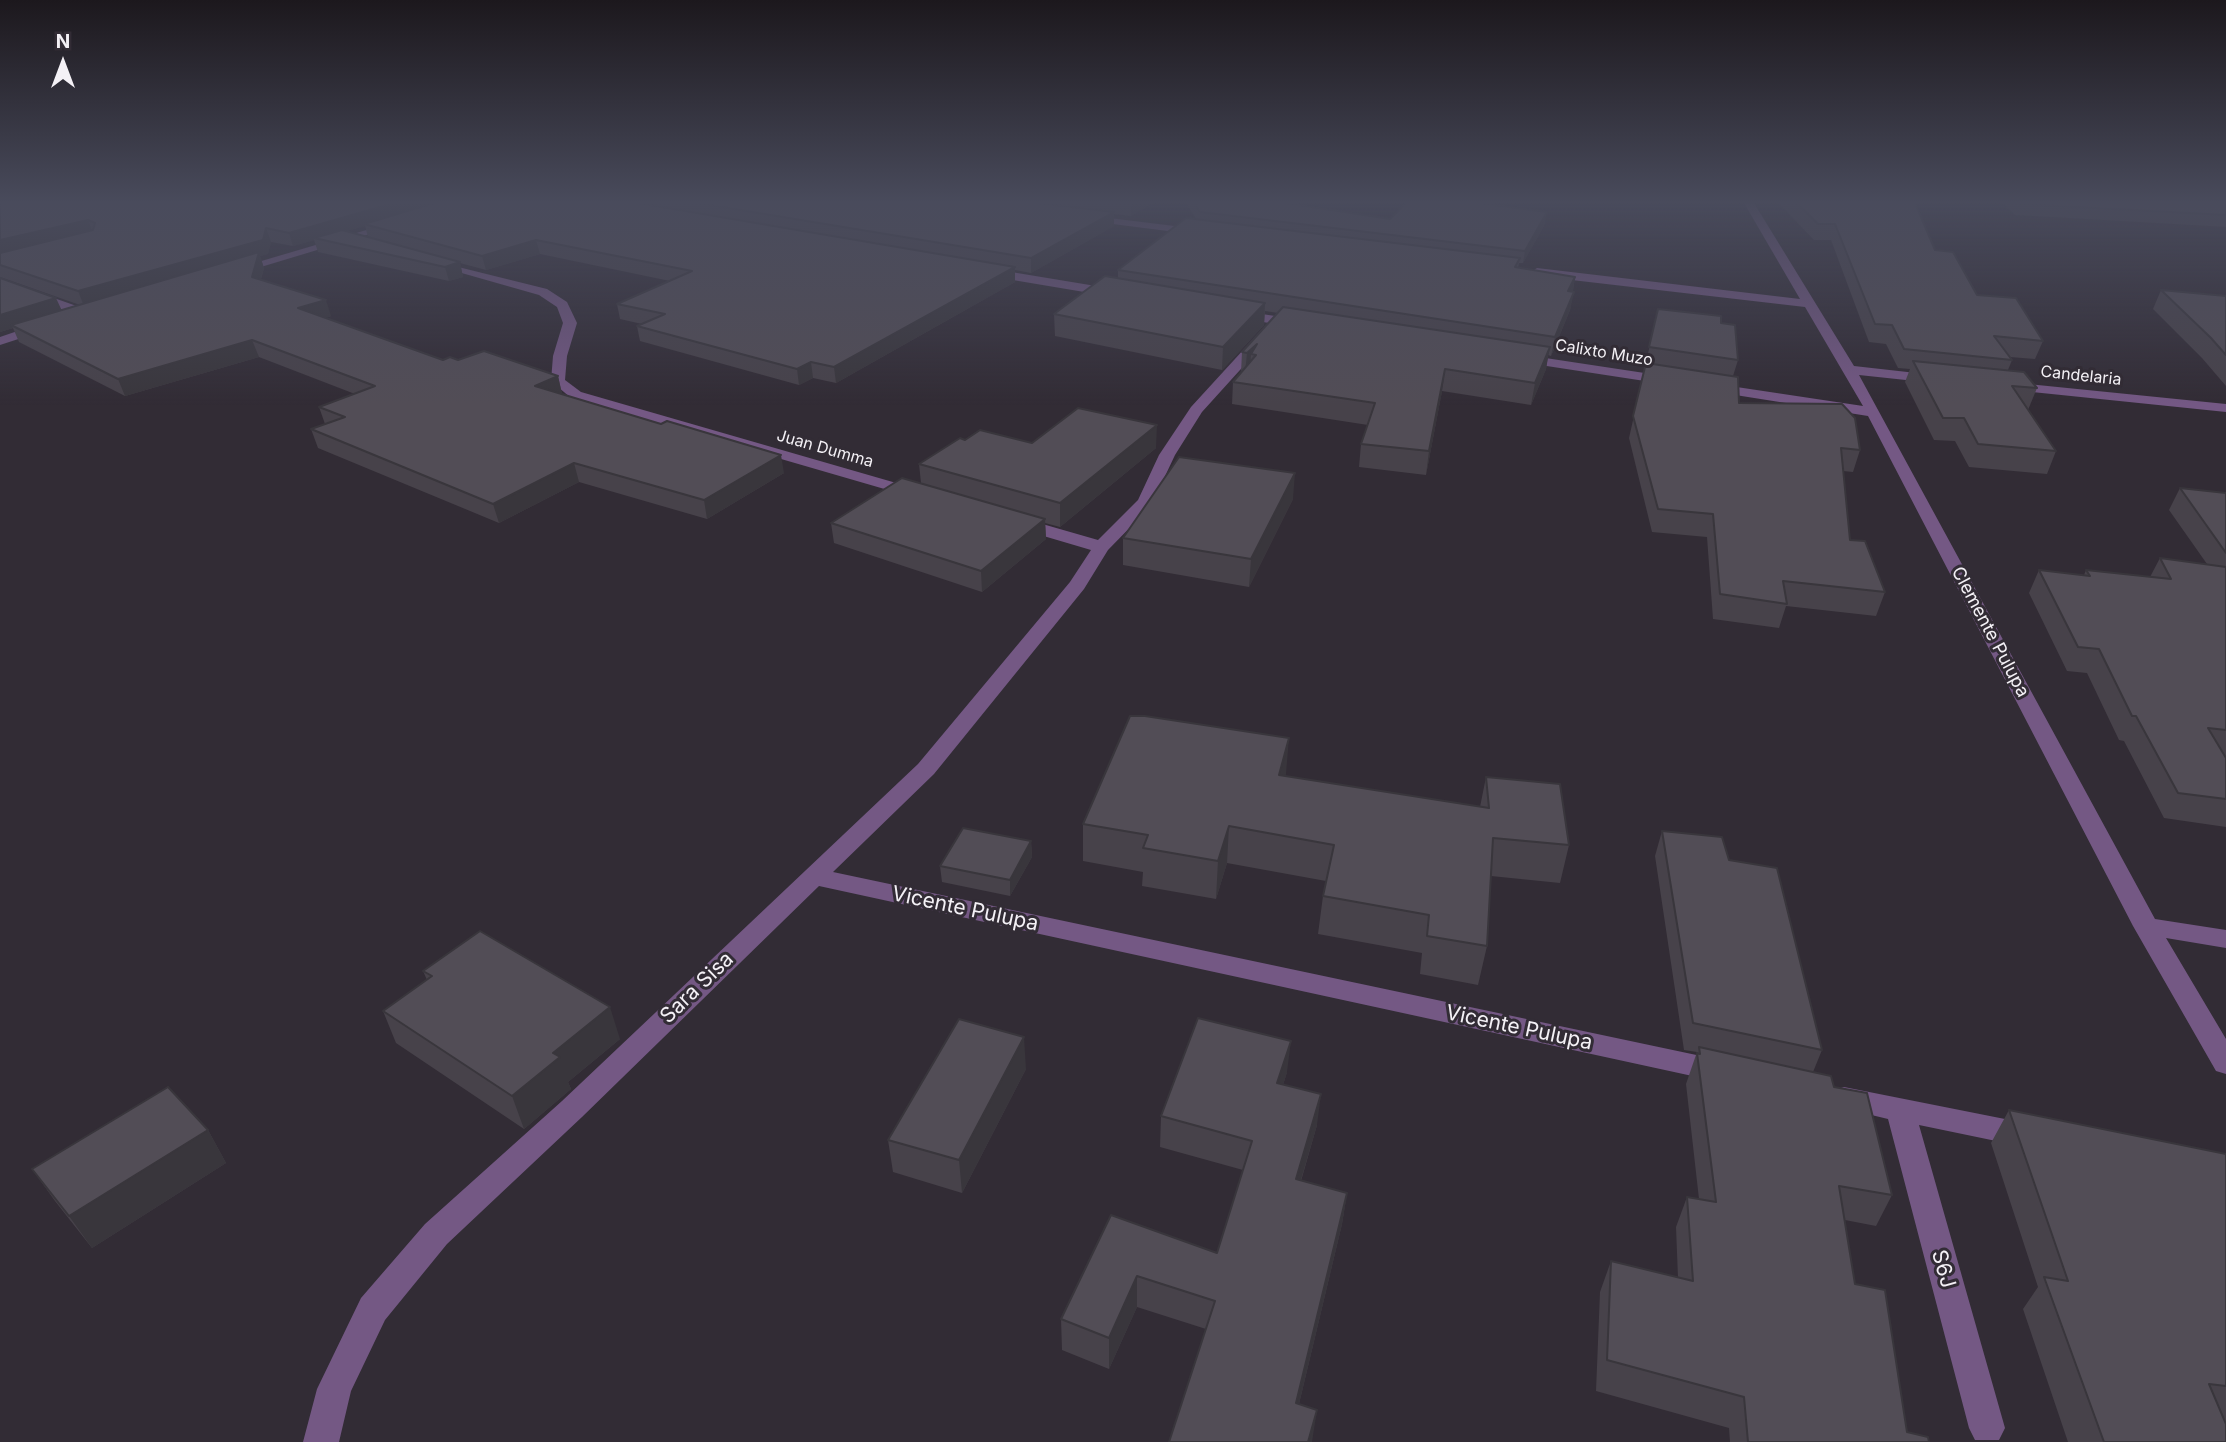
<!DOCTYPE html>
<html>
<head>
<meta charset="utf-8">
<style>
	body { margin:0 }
	#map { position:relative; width:2226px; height:1442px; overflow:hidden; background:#322c35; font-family:Inter,sans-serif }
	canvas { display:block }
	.north { position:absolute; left:28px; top:28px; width:70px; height:70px; -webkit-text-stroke:5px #322c35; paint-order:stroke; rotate:0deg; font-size:19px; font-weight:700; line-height:28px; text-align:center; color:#f4f1f6 }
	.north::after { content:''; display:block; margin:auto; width:24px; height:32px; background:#f4f1f6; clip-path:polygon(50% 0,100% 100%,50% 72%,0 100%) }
</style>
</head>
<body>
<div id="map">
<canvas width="2226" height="1442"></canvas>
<div class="north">N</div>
</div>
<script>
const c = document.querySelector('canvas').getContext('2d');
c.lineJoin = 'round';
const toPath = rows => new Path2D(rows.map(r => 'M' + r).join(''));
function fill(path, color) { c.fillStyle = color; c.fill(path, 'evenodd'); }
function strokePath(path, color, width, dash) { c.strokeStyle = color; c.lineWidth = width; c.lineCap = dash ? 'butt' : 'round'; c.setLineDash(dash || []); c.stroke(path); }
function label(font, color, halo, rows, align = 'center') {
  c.font = font + ' Inter,sans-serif'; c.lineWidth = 6; c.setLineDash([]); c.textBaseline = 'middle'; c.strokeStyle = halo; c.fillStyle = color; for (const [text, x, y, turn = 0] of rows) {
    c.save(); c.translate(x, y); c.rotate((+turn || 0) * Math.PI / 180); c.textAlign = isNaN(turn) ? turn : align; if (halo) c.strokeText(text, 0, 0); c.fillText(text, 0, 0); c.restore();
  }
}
const minor = toPath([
	[1744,203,1754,203,1854,366,1934,375,1941,379,1934,383,1859,375,2155,919,2226,930,2226,948,2166,938,2226,1039,2226,1074,2216,1071,2133,926,1868,416,1710,391,1703,387,1710,383,1863,406,1805,307,1537,276,1531,272,1537,268,1800,299,1744,203],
	[1085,215,1199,229,1205,232,1199,235,1081,220,1081,216,1085,215],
	[390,223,400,225,241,273,231,270,390,223],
	[430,260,547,289,567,302,577,323,567,356,565,380,581,392,924,491,926,494,924,497,912,497,571,398,551,381,553,356,563,323,557,307,539,295,430,264,430,260],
	[987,268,1114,289,1120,293,1114,297,983,275,981,272,987,268],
	[0,279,88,310,89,313,83,317,78,316,0,287,0,279],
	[1236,310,1301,320,1308,324,1301,328,1231,317,1230,314,1236,310],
	[41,323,48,327,46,330,0,345,0,337,41,323],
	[1261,335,1268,339,1202,412,1175,455,1151,506,1108,550,1084,589,934,774,833,872,1720,1060,1730,1063,1734,1071,1730,1079,1720,1082,819,886,582,1117,447,1244,385,1320,351,1391,339,1442,303,1442,317,1389,361,1298,425,1224,562,1101,918,764,1070,582,1091,550,1013,527,1010,523,1013,519,1025,519,1098,540,1138,500,1159,455,1191,407,1256,336,1261,335],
	[1519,354,1671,377,1678,381,1671,385,1514,361,1514,355,1519,354],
	[2008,382,2226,404,2226,412,2003,389,2003,383,2008,382],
	[1844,1087,2025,1123,2035,1126,2040,1135,2035,1144,2025,1147,1919,1125,2005,1428,1999,1440,1975,1440,1969,1428,1888,1119,1834,1106,1830,1098,1834,1090,1844,1087]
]);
const wall = toPath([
	[0,203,1153,203,1131,216,1114,214,1114,226,1031,273,1015,270,1015,282,836,383,813,378,799,385,640,341,637,326,642,324,620,319,617,304,670,281,540,254,486,270,460,263,463,277,449,281,318,252,314,240,293,246,271,242,268,254,260,256,264,268,261,279,331,316,325,318,443,360,458,360,558,376,562,394,784,473,707,519,579,482,499,523,318,448,311,429,325,424,319,407,355,394,259,357,125,396,19,342,13,328,0,332,0,278,62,310,80,305,0,277],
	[365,226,368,237,346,231],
	[1186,203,1286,203,1390,219,1545,224,1523,263,1519,263,1518,268,1575,277,1570,310,1551,356,1548,355,1546,369,1531,405,1442,391,1426,475,1359,467,1361,444,1368,425,1232,404,1233,382,1241,373,1242,352,1278,313,1265,311,1264,325,1222,370,1055,336,1054,314,1118,278,1118,270,1196,219],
	[1778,203,1915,203,1935,250,1977,295,2043,341,2035,359,2010,357,2012,360,2008,370,2037,388,2028,410,2056,451,2047,474,1969,467,1955,441,1934,440,1905,382,1910,369,1898,368,1886,344,1869,342,1831,240,1814,240],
	[2002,203,2226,203,2226,227,2015,215],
	[2161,290,2226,296,2226,386,2202,358,2153,309],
	[1658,309,1721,323,1738,360,1733,376,1739,403,1860,450,1853,472,1843,471,1850,540,1885,592,1876,616,1786,606,1779,628,1713,619,1707,537,1652,532,1629,438],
	[965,440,1032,443,1156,448,1060,527,1045,523,1046,539,982,592,834,543,831,523,921,483,919,464],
	[2180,488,2226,493,2226,827,2164,818,2124,741,2119,740,2087,673,2067,671,2029,593,2039,570,2084,575,2086,570,2150,577,2160,558,2207,564,2169,510],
	[1293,499,1249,587,1123,565,1123,538],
	[1285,776,1480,807,1486,777,1569,845,1560,883,1491,876,1487,946,1478,985,1420,974,1422,953,1318,934,1323,896,1326,881,1227,863,1216,899,1142,886,1143,872,1083,861,1083,824],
	[1662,831,1729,860,1822,1050,1813,1072,1834,1087,1892,1195,1876,1226,1845,1220,1855,1284,1907,1432,1929,1442,1730,1442,1729,1428,1596,1391,1600,1292,1611,1261,1678,1278,1676,1227,1687,1197,1699,1199,1686,1084,1697,1052,1684,1050,1655,856],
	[1031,841,1032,857,1010,896,942,882,940,866],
	[423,971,620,1039,568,1082,571,1089,524,1129,396,1043,383,1011,427,980],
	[1026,1069,962,1193,893,1172,888,1140],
	[1287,1072,1283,1085,1317,1125,1301,1181,1347,1193,1342,1224,1299,1404,1312,1442,1206,1329,1137,1307,1109,1369,1062,1350,1061,1319,1111,1215,1217,1253,1243,1170,1160,1147,1161,1116],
	[2009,1110,2226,1154,2226,1442,2068,1442,2023,1309,2038,1287,1991,1143],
	[208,1130,226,1163,92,1248,55,1201,32,1169]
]);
const shadedWall = toPath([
	[394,203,444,203,364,224,365,226,319,239,314,238,314,240,293,246,289,233],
	[1133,203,1153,203,1131,216,1131,204],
	[1114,212,1114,226,1031,273,1031,258],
	[1547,212,1545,224,1523,263,1525,251],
	[88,220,93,233,0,256,0,240],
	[266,228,271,242,268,254,260,256,264,268,257,292,84,306,78,291],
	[536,240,540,254,486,270,482,256],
	[460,262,463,277,449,281,445,267],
	[1015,267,1015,282,836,383,834,367],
	[1575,277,1572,295,1568,291],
	[1574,292,1570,310,1551,356,1555,337],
	[56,298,63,313,11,325,13,328,0,332,0,315],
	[326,300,331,316,304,325,298,308],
	[1265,303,1264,325,1222,370,1223,347],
	[252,340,259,357,125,396,118,379],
	[1257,344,1256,355,1251,354,1250,371,1245,374,1247,353],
	[1550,347,1546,369,1531,405,1535,383],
	[811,362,813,378,799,385,797,369],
	[1445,369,1442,391,1426,475,1429,451],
	[558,376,562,394,535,386],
	[1157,425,1156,448,1060,527,1060,503],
	[781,455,784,473,707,519,704,500],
	[574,463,579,482,499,523,493,504],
	[1295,473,1293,499,1249,587,1251,559],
	[1045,519,1046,539,982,592,981,571],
	[1289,738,1286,774,1276,811,1279,775],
	[1229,826,1227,863,1216,899,1218,861],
	[1031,841,1032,857,1010,896,1010,880],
	[610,1007,620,1039,568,1082,571,1089,524,1129,512,1096,553,1053],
	[1024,1037,1026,1069,962,1193,959,1160],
	[1291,1041,1287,1072,1274,1114,1277,1083],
	[1321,1094,1317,1125,1292,1210,1296,1179],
	[208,1130,226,1163,92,1248,69,1216],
	[1347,1193,1342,1224,1292,1433,1296,1403],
	[1137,1276,1137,1307,1109,1369,1109,1338],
	[1317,1410,1312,1442,1308,1442]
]);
const building = toPath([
	[0,203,394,203,289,233,266,228,263,240,78,291,0,265,0,253,93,230,95,223,88,220,0,240,0,203],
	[434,203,638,203,1015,267,834,367,811,362,797,369,637,326,665,314,617,304,692,271,536,240,482,256,364,224,434,203],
	[698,203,1038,203,1114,212,1031,258,698,203],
	[1194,203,1286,203,1390,219,1406,203,1480,203,1547,212,1525,251,1200,212,1194,203],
	[1797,203,1915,203,1935,250,1953,252,1977,295,2016,298,2043,341,1994,336,2012,360,1904,349,1892,325,1875,324,1835,224,1818,224,1797,203],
	[2018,203,2226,203,2226,215,2019,204,2018,203],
	[1186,218,1520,258,1515,267,1575,277,1568,291,1574,292,1555,337,1118,270,1186,218],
	[342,230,460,262,445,267,314,238,342,230],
	[259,252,252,277,326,300,298,308,443,360,450,357,458,360,484,351,558,376,535,386,661,424,667,421,781,455,704,500,574,463,493,504,311,429,345,417,319,407,375,386,252,340,118,379,11,325,259,252],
	[1105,276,1265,303,1223,347,1054,314,1105,276],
	[0,278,56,298,0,315,0,278],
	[2161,290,2226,296,2226,355,2211,338,2161,290],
	[1283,307,1550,347,1535,383,1445,369,1429,451,1361,444,1375,403,1233,382,1256,355,1251,354,1257,344,1247,353,1242,352,1283,307],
	[1658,309,1721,316,1721,323,1735,325,1738,360,1649,347,1658,309],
	[1913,361,2024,372,2037,388,2012,386,2056,451,1978,444,1964,418,1943,418,1913,361],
	[1646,363,1738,377,1739,403,1842,404,1855,418,1860,450,1841,448,1850,540,1865,541,1885,592,1783,581,1787,604,1720,594,1713,514,1658,509,1633,416,1646,363],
	[1078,408,1157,425,1060,503,919,464,960,438,965,440,980,430,1032,443,1078,408],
	[1179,457,1295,473,1251,559,1123,538,1179,457],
	[902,478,1045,519,981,571,831,523,902,478],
	[2180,488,2226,493,2226,553,2180,488],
	[2160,558,2226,567,2226,730,2208,728,2226,758,2226,799,2178,793,2136,716,2132,716,2099,649,2078,647,2039,570,2090,576,2086,570,2171,579,2160,558],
	[1130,716,1145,716,1289,738,1279,775,1489,808,1486,777,1560,784,1569,845,1493,838,1487,946,1427,936,1429,915,1323,896,1334,845,1229,826,1218,861,1143,848,1148,835,1083,824,1130,716],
	[963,828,1031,841,1010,880,940,866,963,828],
	[1662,831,1722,837,1729,860,1777,868,1822,1050,1693,1023,1662,831],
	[480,931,610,1007,553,1053,560,1057,512,1096,383,1011,432,976,423,971,480,931],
	[1198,1018,1291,1041,1277,1083,1321,1094,1296,1179,1347,1193,1296,1403,1317,1410,1308,1442,1169,1442,1215,1301,1137,1276,1109,1338,1061,1319,1111,1215,1217,1253,1252,1141,1161,1116,1198,1018],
	[959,1019,1024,1037,959,1160,888,1140,959,1019],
	[1699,1047,1831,1076,1834,1087,1867,1093,1892,1195,1839,1186,1855,1284,1885,1290,1907,1432,1928,1437,1929,1442,1748,1442,1744,1397,1607,1360,1611,1261,1693,1281,1687,1197,1716,1202,1697,1053,1700,1054,1699,1047],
	[168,1087,208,1130,69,1216,32,1169,168,1087],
	[2009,1110,2226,1154,2226,1386,2209,1384,2226,1424,2226,1442,2104,1442,2044,1277,2068,1281,2009,1110]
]);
const farStreetnames = [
	["Calixto Muzo",1604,353,9],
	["Candelaria",2081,376,6],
	["Juan Dumma",825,449,16]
];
const streetNames = [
	["Clemente Pulupa",1990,632,62]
];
const nearStreetnames = [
	["Vicente Pulupa",965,909,12],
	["Sara Sisa",697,988,-44],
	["Vicente Pulupa",1519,1028,12],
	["S6J",1943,1269,74]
];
fill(minor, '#745884');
fill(wall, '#47424a');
fill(shadedWall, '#39363c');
fill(building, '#524d56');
strokePath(building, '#39363c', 2);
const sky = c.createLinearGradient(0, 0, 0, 405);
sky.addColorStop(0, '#1c181d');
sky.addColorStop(0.5, '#494b5c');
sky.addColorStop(1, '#494b5c00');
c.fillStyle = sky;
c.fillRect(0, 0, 2226, 405);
label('16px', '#f4f1f6', '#322c35', farStreetnames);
label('18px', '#f4f1f6', '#322c35', streetNames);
label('21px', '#f4f1f6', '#322c35', nearStreetnames);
</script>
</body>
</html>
